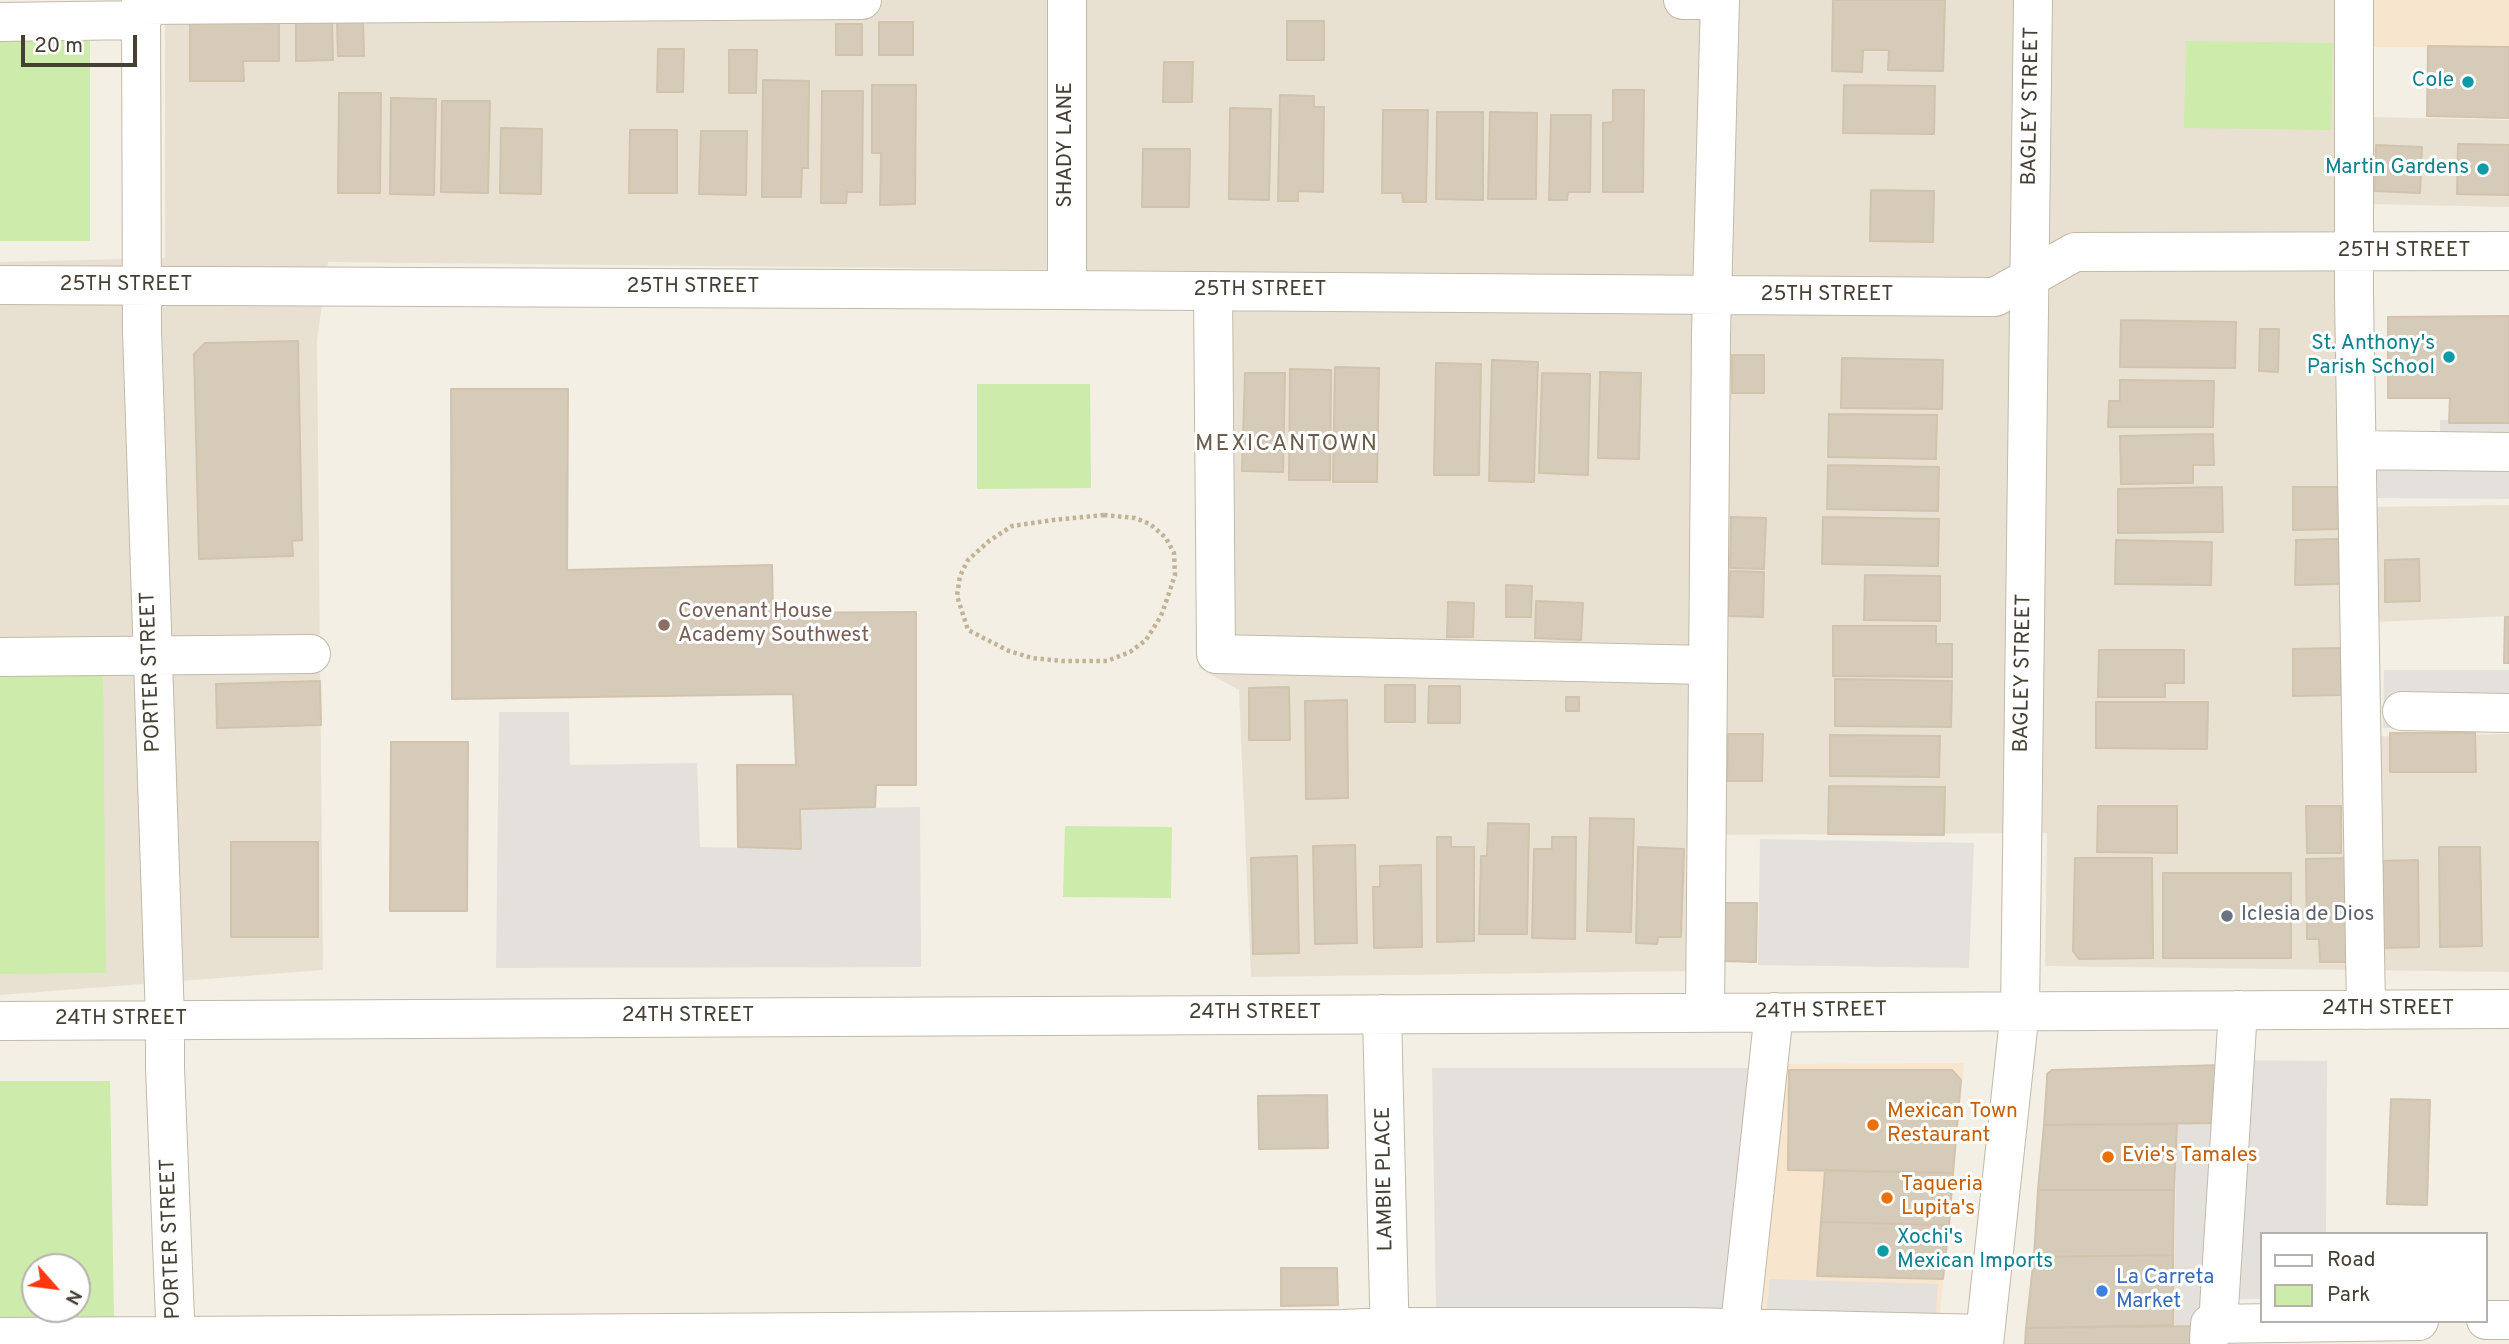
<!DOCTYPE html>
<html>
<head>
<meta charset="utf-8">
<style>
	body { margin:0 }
	#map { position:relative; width:2509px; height:1344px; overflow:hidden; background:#f3efe4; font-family:Overpass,sans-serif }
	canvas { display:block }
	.legend { position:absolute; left:2260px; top:1232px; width:228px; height:91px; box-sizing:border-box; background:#fff; border:2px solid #b5b2ae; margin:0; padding:9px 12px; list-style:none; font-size:21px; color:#463f34 }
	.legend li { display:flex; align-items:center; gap:14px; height:35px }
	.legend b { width:35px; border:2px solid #b5b2ae }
	.north { position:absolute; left:21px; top:1253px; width:70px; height:70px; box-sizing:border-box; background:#fff; border:2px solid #b5b2ae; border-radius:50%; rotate:118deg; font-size:19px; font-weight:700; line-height:28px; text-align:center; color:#463f34 }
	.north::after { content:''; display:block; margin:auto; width:24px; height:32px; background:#ff3710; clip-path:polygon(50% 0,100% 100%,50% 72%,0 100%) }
	.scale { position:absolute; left:21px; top:35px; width:116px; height:32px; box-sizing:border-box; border:4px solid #463f34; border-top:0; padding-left:9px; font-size:21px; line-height:24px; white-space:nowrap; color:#463f34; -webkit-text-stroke:5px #fff; paint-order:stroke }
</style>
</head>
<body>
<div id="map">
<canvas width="2509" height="1344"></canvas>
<ul class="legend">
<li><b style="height:9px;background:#fff"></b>Road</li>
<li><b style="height:19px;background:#cdebaa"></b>Park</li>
</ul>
<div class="north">N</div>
<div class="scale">20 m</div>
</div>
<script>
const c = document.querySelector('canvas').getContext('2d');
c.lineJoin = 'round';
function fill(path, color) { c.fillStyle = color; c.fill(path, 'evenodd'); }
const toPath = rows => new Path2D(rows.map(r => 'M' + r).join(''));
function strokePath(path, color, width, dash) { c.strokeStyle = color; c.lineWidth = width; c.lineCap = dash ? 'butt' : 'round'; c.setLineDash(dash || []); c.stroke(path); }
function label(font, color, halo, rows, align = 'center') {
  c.font = font + ' Overpass,sans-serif'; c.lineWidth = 6; c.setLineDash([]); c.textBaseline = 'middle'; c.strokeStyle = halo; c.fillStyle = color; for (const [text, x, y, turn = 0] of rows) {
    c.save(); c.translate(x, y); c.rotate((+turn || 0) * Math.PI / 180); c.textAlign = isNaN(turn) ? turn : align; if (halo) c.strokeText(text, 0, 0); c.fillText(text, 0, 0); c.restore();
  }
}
const residential = toPath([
	[165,0,2375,0,2370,117,2509,120,2509,207,2367,204,2372,507,2509,505,2509,616,2352,623,2347,737,2509,734,2509,972,2045,966,2047,833,1691,835,1689,971,1251,977,1239,690,1199,668,1199,339,1206,271,328,262,317,340,323,970,0,995,0,262,165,258]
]);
const commercial = toPath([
	[2373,0,2509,0,2509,47,2373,47],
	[1964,1063,1937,1344,1759,1344,1786,1064]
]);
const green = toPath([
	[0,41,90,41,90,241,0,241],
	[2186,41,2333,43,2331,130,2184,128],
	[977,384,1090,384,1091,488,977,489],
	[103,674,106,973,0,974,0,676],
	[1065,826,1172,827,1171,898,1063,897],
	[0,1081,110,1081,114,1319,0,1321],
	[35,1267,77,1267,77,1309,35,1309]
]);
const parking = toPath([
	[2440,420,2509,420,2509,499,2377,498,2377,433,2440,433],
	[2384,670,2509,670,2509,728,2383,728],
	[499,712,569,712,570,765,697,763,700,847,800,849,800,809,920,807,921,967,496,968],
	[1760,839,1974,843,1969,968,1758,965],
	[2223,1060,2327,1061,2326,1234,2262,1234,2262,1299,2204,1299,2203,1326,2173,1325,2177,1124,2222,1123],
	[1432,1068,1750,1068,1722,1313,1436,1311],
	[1770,1279,1938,1284,1934,1344,1763,1344]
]);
const building = toPath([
	[1833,0,1945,0,1943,71,1888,70,1889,50,1863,50,1862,72,1832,71,1833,0],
	[190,18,279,18,279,61,243,61,244,81,190,81,190,18],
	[296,21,332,21,333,60,296,61,296,21],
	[337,21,363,21,364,56,338,56,337,21],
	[1287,21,1324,21,1324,60,1287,60,1287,21],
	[879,22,913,22,913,55,879,55,879,22],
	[836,24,862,24,862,55,836,55,836,24],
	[2428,46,2509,47,2509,118,2427,116,2428,46],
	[658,49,684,49,683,92,657,92,658,49],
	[729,50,757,50,756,93,729,93,729,50],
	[1164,62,1193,62,1192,102,1163,102,1164,62],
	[763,80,809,81,808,168,802,168,801,197,762,197,763,80],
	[872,85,916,85,915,204,880,205,881,153,872,153,872,85],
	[1844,85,1935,86,1934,134,1843,133,1844,85],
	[1613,90,1644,90,1643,192,1603,192,1603,123,1613,122,1613,90],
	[822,91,863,91,862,192,847,192,846,203,821,203,822,91],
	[339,93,381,93,380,193,338,193,339,93],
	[1280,95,1314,96,1314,107,1324,107,1323,192,1298,191,1298,201,1278,201,1280,95],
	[391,98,436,99,434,195,390,194,391,98],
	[442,101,490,101,488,193,441,192,442,101],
	[1230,108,1271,109,1269,200,1229,199,1230,108],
	[1383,110,1428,110,1426,202,1403,202,1402,193,1382,193,1383,110],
	[1437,112,1483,112,1483,200,1436,199,1437,112],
	[1490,112,1537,113,1536,199,1488,199,1490,112],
	[1551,115,1591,115,1590,192,1568,192,1567,200,1549,200,1551,115],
	[501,128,542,129,541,194,500,193,501,128],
	[630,130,677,130,677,193,629,193,630,130],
	[701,131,747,131,746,195,699,194,701,131],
	[2458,144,2509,145,2509,195,2457,194,2458,144],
	[2376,145,2422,147,2420,193,2375,191,2376,145],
	[1143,149,1190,149,1189,207,1142,207,1143,149],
	[1871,190,1934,191,1933,242,1870,241,1871,190],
	[2509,316,2509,423,2449,423,2450,398,2388,398,2388,317,2509,316],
	[2121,320,2236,322,2235,368,2120,367,2121,320],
	[2260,329,2279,329,2278,372,2259,371,2260,329],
	[298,341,302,540,292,541,293,556,199,559,194,354,205,343,298,341],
	[1732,355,1764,355,1764,393,1732,393,1732,355],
	[1842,358,1943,360,1942,409,1841,408,1842,358],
	[1492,360,1538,362,1534,482,1489,481,1492,360],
	[1436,363,1481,364,1479,475,1434,475,1436,363],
	[1335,367,1379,368,1377,482,1333,482,1335,367],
	[1290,369,1331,370,1330,480,1289,480,1290,369],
	[1600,372,1641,373,1639,459,1598,458,1600,372],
	[1245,373,1285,373,1283,472,1242,471,1245,373],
	[1542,373,1590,374,1588,475,1539,473,1542,373],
	[2120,380,2214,381,2213,427,2108,427,2109,401,2120,401,2120,380],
	[451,389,568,389,567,570,772,565,773,613,916,612,916,785,876,785,875,807,800,809,801,849,738,847,737,765,796,765,793,694,452,699,451,389],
	[1829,414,1937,415,1936,459,1828,457,1829,414],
	[2213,434,2214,465,2193,465,2193,483,2121,484,2120,436,2213,434],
	[1828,465,1939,467,1938,511,1827,509,1828,465],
	[2222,487,2223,532,2118,533,2118,489,2222,487],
	[2293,487,2338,487,2339,529,2293,530,2293,487],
	[1731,517,1766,518,1764,569,1730,568,1731,517],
	[1823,517,1939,519,1938,566,1822,564,1823,517],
	[2339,539,2340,584,2295,585,2296,540,2339,539],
	[2116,540,2212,542,2211,585,2115,584,2116,540],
	[2419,559,2420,601,2385,602,2385,560,2419,559],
	[1730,571,1764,572,1763,617,1728,616,1730,571],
	[1865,575,1940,576,1940,621,1864,620,1865,575],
	[1506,585,1532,586,1531,617,1506,617,1506,585],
	[1536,601,1583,603,1581,640,1535,638,1536,601],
	[1448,602,1474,603,1473,637,1447,637,1448,602],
	[2505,617,2509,617,2509,663,2504,663,2505,617],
	[1833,626,1936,626,1936,644,1952,644,1952,677,1833,676,1833,626],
	[2341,648,2341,695,2293,696,2293,649,2341,648],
	[2099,650,2184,650,2184,683,2165,683,2165,697,2098,697,2099,650],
	[1835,679,1952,681,1951,727,1835,726,1835,679],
	[320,681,321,725,217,728,216,684,320,681],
	[1385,685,1415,685,1415,722,1385,722,1385,685],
	[1429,686,1460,686,1460,723,1428,723,1429,686],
	[1289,687,1290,740,1249,740,1249,688,1289,687],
	[1566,697,1579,697,1579,711,1566,711,1566,697],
	[1347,700,1348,798,1306,799,1305,701,1347,700],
	[2096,702,2208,702,2207,749,2096,748,2096,702],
	[2390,733,2475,733,2476,772,2390,772,2390,733],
	[1728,734,1763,734,1762,781,1727,781,1728,734],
	[1830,735,1940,736,1939,777,1830,776,1830,735],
	[391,742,468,742,467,911,390,911,391,742],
	[1829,786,1945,787,1944,835,1828,834,1829,786],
	[2098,806,2177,806,2177,853,2097,852,2098,806],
	[2306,806,2341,806,2341,853,2307,853,2306,806],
	[1590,818,1634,819,1631,932,1587,931,1590,818],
	[1488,823,1529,824,1527,934,1479,934,1481,856,1487,856,1488,823],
	[1437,837,1451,837,1451,847,1474,847,1474,941,1437,942,1437,837],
	[1552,837,1576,837,1575,939,1532,938,1534,849,1552,849,1552,837],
	[231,842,318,842,318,937,231,937,231,842],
	[1355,845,1357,943,1315,944,1313,846,1355,845],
	[1638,847,1684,849,1681,937,1658,937,1657,944,1636,943,1638,847],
	[2439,847,2480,847,2482,946,2440,947,2439,847],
	[1297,856,1299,953,1253,954,1251,858,1297,856],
	[2075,858,2152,858,2153,958,2079,959,2073,951,2075,858],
	[2354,858,2356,962,2320,962,2319,939,2307,939,2306,859,2354,858],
	[2418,860,2419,947,2383,948,2382,861,2418,860],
	[1421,865,1422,947,1374,948,1373,887,1380,887,1380,866,1421,865],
	[2163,873,2291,873,2291,958,2163,958,2163,873],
	[1723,903,1757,903,1756,962,1722,961,1723,903],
	[2222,1065,2222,1123,2044,1125,2047,1080,2047,1074,2052,1070,2222,1065],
	[1789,1070,1952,1070,1961,1080,1953,1173,1788,1170,1789,1070],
	[1327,1095,1328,1148,1259,1149,1258,1096,1327,1095],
	[2391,1099,2430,1100,2427,1205,2387,1204,2391,1099],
	[2177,1124,2174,1190,2038,1190,2044,1125,2177,1124],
	[1825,1170,1953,1173,1949,1225,1821,1222,1825,1170],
	[2038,1190,2174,1190,2173,1255,2034,1257,2038,1190],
	[1821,1222,1949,1225,1943,1279,1817,1276,1821,1222],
	[2173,1255,2173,1325,2026,1328,2034,1257,2173,1255],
	[1281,1268,1337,1268,1338,1305,1281,1306,1281,1268],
	[2203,1326,2201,1344,2025,1344,2026,1328,2203,1326]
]);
const path = toPath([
	[1104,515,1135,518,1150,524,1166,538,1174,553,1175,575,1167,599,1161,616,1146,640,1130,652,1107,661,1062,661,1032,658,1009,651,968,630,957,596,960,576,968,560,989,541,1012,526,1053,520,1104,515]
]);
const minor = toPath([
	[141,0,142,331,165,1019,165,1068,176,1344],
	[1683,0,1720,0,1711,335,1705,1013],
	[2354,0,2354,296,2366,1010],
	[141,5,862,0],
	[0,22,142,20],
	[0,285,1067,290,1989,297,1995,297,2075,252,2509,251],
	[1067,290,1067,0],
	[1213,291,1216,654,1708,665],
	[2357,450,2509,452],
	[0,657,311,654],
	[2402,711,2509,713],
	[1382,1014,1390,1344],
	[0,1021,2509,1009],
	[2486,1320,2509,1320],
	[2218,1324,2238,1010],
	[0,1337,1343,1329,1389,1327,1685,1327,1985,1334],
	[2209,1340,2210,1324,2419,1321],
	[1738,1344,1774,1012],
	[1984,1344,2020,1010,2033,0]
]);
const markers = [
	[2468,82,7,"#0f9aa8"],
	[2483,169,7,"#0f9aa8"],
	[2449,357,7,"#0f9aa8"],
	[664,625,7,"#8d6e63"],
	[2227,916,7,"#6b7280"],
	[1873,1125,7,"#e8710a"],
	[2108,1157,7,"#e8710a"],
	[1887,1198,7,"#e8710a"],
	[1883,1251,7,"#0f9aa8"],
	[2102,1291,7,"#3f7fe0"]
];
const cultureNames = [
	["Cole",2454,82],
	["Martin Gardens",2469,169],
	["St. Anthony's",2435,345],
	["Parish School",2435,369],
	["Xochi's",1897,1239,"left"],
	["Mexican Imports",1897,1263,"left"]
];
const streetNames = [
	["BAGLEY STREET",2032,106,-89],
	["SHADY LANE",1067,145,-90],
	["25TH STREET",2404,252],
	["25TH STREET",126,286],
	["25TH STREET",693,288],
	["25TH STREET",1260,291],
	["25TH STREET",1827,296],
	["PORTER STREET",152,672,-92],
	["BAGLEY STREET",2024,673,-89],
	["24TH STREET",2388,1010],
	["24TH STREET",1821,1012,-1],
	["24TH STREET",1255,1014],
	["24TH STREET",688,1017],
	["24TH STREET",121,1020],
	["LAMBIE PLACE",1386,1179,-91],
	["PORTER STREET",172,1239,-92]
];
const educationNames = [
	["Covenant House",678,613],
	["Academy Southwest",678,637]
];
const worshipNames = [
	["Iclesia de Dios",2241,916]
];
const foodNames = [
	["Mexican Town",1887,1113],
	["Restaurant",1887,1137],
	["Evie's Tamales",2122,1157],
	["Taqueria",1901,1186],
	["Lupita's",1901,1210]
];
const shopNames = [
	["La Carreta",2116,1279],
	["Market",2116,1303]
];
const neighbourhoodNames = [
	["MEXICANTOWN",1287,445]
];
fill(residential, '#e8e1d2');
fill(commercial, '#f7e6cd');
fill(green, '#cdebaa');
fill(parking, '#e4e1dd');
fill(building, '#d6cbb9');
strokePath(building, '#d1c3ac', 2);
strokePath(minor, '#c2baa9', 40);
strokePath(path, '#c2b397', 4.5, [3.5, 3.5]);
strokePath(minor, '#fff', 38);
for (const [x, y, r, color] of markers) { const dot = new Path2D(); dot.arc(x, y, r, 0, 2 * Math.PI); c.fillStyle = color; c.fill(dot); strokePath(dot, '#fff', 2.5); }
label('21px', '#0d838f', '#fff', cultureNames, 'right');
label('21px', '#463f34', '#fff', streetNames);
label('21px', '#785e54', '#fff', educationNames, 'left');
label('21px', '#5b616d', '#fff', worshipNames, 'left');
label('21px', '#c56008', '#fff', foodNames, 'left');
label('21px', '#366cbe', '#fff', shopNames, 'left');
c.letterSpacing = '2px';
label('23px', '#6a5d4a', '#fff', neighbourhoodNames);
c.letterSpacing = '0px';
</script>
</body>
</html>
